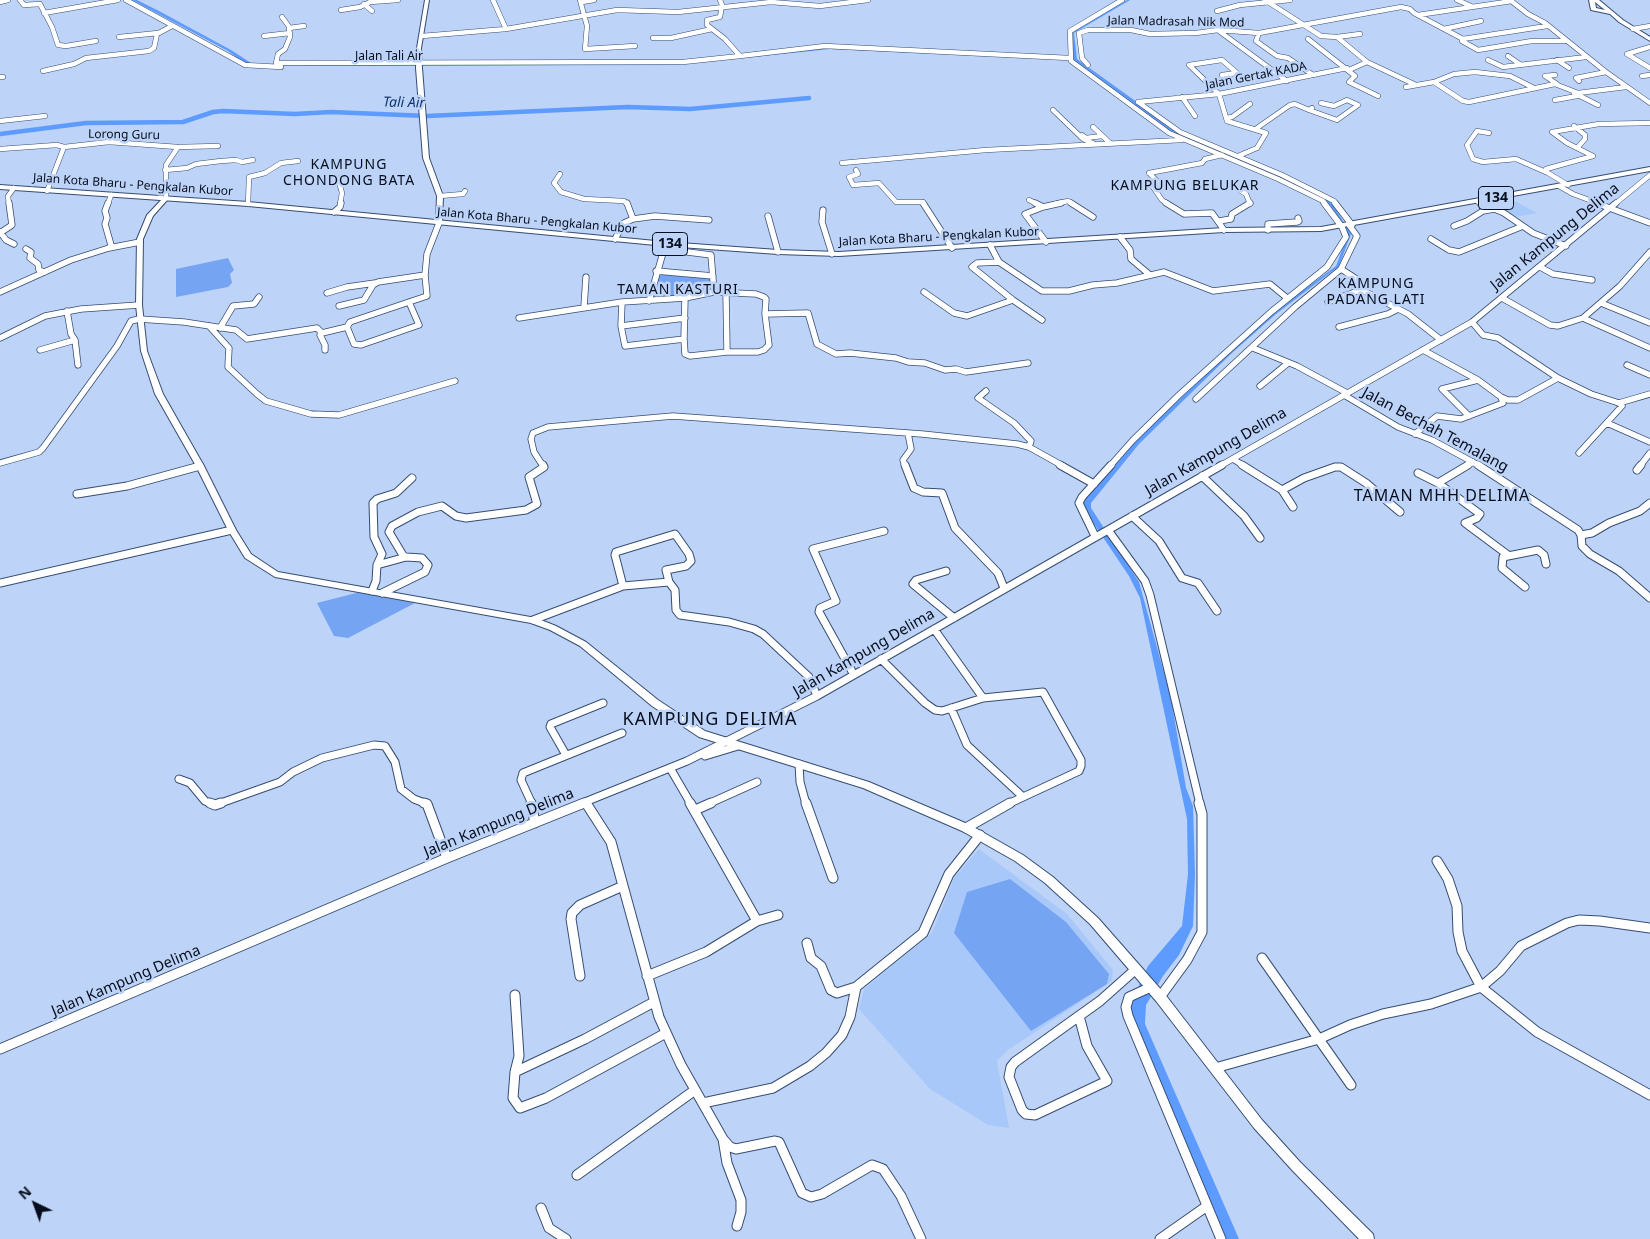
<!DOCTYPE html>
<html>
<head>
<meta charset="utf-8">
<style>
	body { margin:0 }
	#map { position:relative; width:1650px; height:1239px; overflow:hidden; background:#bdd3f7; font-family:"Noto Sans",sans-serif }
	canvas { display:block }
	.north { position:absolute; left:10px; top:1179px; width:50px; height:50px; -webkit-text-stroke:4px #bdd3f7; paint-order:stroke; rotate:318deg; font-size:14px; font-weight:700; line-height:20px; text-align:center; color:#060e1d }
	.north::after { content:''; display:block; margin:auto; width:18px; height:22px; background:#060e1d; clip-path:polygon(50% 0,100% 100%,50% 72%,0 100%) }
</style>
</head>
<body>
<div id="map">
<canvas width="1650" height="1239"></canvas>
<div class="north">N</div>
</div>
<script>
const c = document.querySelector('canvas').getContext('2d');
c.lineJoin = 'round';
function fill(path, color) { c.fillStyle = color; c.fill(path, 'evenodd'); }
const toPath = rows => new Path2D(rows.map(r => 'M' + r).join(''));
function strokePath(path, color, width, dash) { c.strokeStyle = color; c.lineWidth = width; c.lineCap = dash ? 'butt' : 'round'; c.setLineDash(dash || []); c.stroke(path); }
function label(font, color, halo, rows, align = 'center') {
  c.font = font + ' "Noto Sans",sans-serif'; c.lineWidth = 5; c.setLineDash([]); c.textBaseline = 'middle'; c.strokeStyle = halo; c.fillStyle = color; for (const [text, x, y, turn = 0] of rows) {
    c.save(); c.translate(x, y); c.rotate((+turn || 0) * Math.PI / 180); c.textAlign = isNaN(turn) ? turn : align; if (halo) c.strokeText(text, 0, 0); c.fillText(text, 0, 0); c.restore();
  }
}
const built = toPath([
	[1509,198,1537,213,1515,217,1502,210,1501,207,1489,202],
	[979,849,1067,914,1113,970,1112,981,1008,1050,997,1061,1009,1128,988,1125,930,1089,859,1009,864,989,932,933,954,878]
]);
const green = toPath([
	[228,258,234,270,230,274,232,283,228,287,176,297,176,269],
	[656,271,713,276,714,292,649,301],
	[360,592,415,603,348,638,334,636,317,603],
	[1010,879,1066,922,1109,974,1107,984,1031,1031,954,933,967,892]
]);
const water = toPath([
	[132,0,137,0,159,11,231,50,251,63,259,64,669,64,825,47,1067,59,1069,60,830,49,676,65,271,66,248,64,241,61,228,51],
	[1127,0,1130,0,1074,33,1077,59,1180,133,1282,176,1327,199,1333,205,1351,234,1339,266,1276,314,1233,352,1139,444,1091,503,1091,508,1139,582,1171,698,1186,788,1193,806,1195,874,1193,926,1179,955,1163,976,1146,1005,1145,1024,1239,1239,1226,1239,1132,1019,1130,1005,1148,966,1182,926,1188,874,1187,819,1140,598,1129,576,1082,506,1083,501,1136,440,1272,313,1336,266,1348,234,1329,205,1324,200,1164,129,1072,59,1069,33]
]);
const canal = toPath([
	[0,134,86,123,183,122,213,112,223,111,295,114,331,112,427,116,628,107,690,109,809,98]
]);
const minorFar3 = toPath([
	[20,0,24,5,40,4,52,27,58,45,66,46,96,41],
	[126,0,245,65,281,67],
	[493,0,506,29],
	[580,0,587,26,585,49,635,46],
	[1122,0,1070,31,1071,61,1169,133,1278,179,1323,201,1325,204],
	[1265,0,1321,36,1337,37],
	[1457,0,1471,6],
	[1510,0,1528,14,1545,23,1606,72,1650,103],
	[0,2,8,0],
	[582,2,594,0],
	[364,4,372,11],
	[341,10,360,7,370,2,398,0],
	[1217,11,1240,5,1290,0],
	[44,13,118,0],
	[1418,15,1512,1],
	[282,17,290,28],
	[304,26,289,28,290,37,285,49,278,54,276,63,683,62,740,56,725,39,707,25,707,20,720,17,722,5,720,0],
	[1444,29,1481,21],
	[1633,29,1650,26],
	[1219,31,1287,81],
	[1079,33,1088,30,1131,30,1150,34,1196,33,1218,30,1259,33,1401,7,1410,9,1414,13,1463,39,1547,26],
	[1079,33,1082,58,1088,65],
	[1259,33,1256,41,1277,56,1288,58,1313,75],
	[1360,34,1337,37,1367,62,1416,85],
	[264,36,290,33],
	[422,36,506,29,617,10,678,12,771,2,820,6,868,0],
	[119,37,158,33],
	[653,38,671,38,712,29],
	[1308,39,1355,76,1349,82,1378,96],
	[1464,39,1462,41,1478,50,1532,41,1565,41],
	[1650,47,1627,54,1650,68],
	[740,56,825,46,1069,58],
	[1508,56,1521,65],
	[1488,60,1503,67,1586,57],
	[1557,60,1569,68],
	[1349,70,1367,62],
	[43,71,74,64,86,58,149,51,154,48,157,34,172,26],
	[1222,75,1237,73,1222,60,1189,65,1219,94,1227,121,1266,133,1257,148,1238,156],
	[1555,75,1545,76,1557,84],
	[1642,76,1650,75],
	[0,77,3,77],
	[1579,81,1576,78,1606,72],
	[1434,82,1463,101,1469,102,1555,84,1578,93,1626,87],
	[1406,87,1434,82,1454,74,1475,72,1510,76,1534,88],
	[1574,93,1598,105],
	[1182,97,1195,116],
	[1555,100,1577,96],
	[1138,102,1180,132,1282,175,1334,201,1336,204],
	[1138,102,1219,94,1347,68],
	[1053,110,1083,139,1093,143],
	[1309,110,1337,120,1358,105,1347,100,1334,106,1321,103],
	[1226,118,1232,117,1250,104],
	[0,121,45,116],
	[1574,126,1585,135,1585,139,1578,147],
	[1093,127,1111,144],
	[1257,128,1290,105,1295,104,1309,110,1312,108],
	[1489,133,1477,131,1467,145,1473,159,1483,162,1516,159,1548,173],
	[1082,135,1086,138,1102,136],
	[0,149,57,145,64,147,109,142,178,147,218,146],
	[842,163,986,150,1182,140],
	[165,170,187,168,196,164,221,161,236,160,242,162,253,160],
	[856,170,858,174,849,177,853,185,879,183,896,202,923,202,924,204],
	[1149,173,1202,163,1205,159,1222,155],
	[560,174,554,183,561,192,584,199,624,201,627,204],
	[1151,175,1159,183,1153,187,1162,200,1168,204],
	[305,181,338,178,342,193,340,204],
	[1568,185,1548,173,1546,169,1593,156,1567,143,1552,132,1599,124,1650,123],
	[1233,186,1246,194,1250,204],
	[1559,186,1573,194,1600,204],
	[47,191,64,147],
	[440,196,463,194,465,191],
	[166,198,166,165,178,147],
	[1029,200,1037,204],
	[1478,202,1483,204],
	[9,204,8,196,14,188],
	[108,204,111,195],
	[248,204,249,177,265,173,281,163,298,161],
	[1055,204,1068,201,1073,204],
	[1615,204,1650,175]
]);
const minorFar2 = toPath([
	[108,203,105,211,107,218,105,224,111,245,109,248],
	[627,203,633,219],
	[923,203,952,248],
	[1035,203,1043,207,1025,214,1046,242],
	[1071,203,1093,217],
	[1166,203,1184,214,1212,213,1224,230],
	[1335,203,1352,225],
	[1480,203,1504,213,1533,233,1566,246],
	[1596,203,1650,223],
	[1043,207,1061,203],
	[823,210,822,222,832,254],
	[334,212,340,207,341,203],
	[768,216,778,252],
	[1219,221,1231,219,1232,214,1250,203],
	[1454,226,1467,221,1483,211,1494,209],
	[1268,230,1268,224,1297,222,1299,221,1298,218],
	[0,232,6,240,14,244],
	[0,233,12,225,9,203],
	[1120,237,1130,250,1131,259,1150,275],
	[615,239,624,223,633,219,655,216,709,220],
	[1431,239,1449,250,1459,252,1523,226],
	[990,245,999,262,1042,291,1069,291,1093,285,1117,283,1164,272,1213,291,1270,284,1287,298],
	[26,249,31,252,30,258,38,264,39,270,45,272],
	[664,249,711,255,714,292],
	[999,262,977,263,972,267,1013,300,1042,320],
	[1540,267,1553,274,1592,280],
	[1341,269,1363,283,1364,291,1408,314,1441,340],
	[656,271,713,276],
	[0,292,71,260,109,248,140,242],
	[924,292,954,313,967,316,1013,300],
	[327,293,347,287,375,283],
	[726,293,727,352],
	[685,298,684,339,625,346,621,326,622,302,685,298],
	[1502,298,1550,325,1558,326,1583,318,1620,286,1650,252],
	[649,301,665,246],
	[409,302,419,325,361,345,354,344,347,327,350,322,409,302],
	[409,302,427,296,425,275,427,254,439,223],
	[1328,302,1363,289],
	[1601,303,1650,323],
	[339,306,364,300,373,285,378,282,425,275],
	[584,307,586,277],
	[67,311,71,334,75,340,78,365],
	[765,314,808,313,817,344,836,354,850,353,896,358,908,362,925,363,945,370,956,369,966,372,1028,363],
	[519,318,622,302],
	[1583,318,1650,348],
	[1472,322,1483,335,1498,338,1558,378,1591,394,1619,403,1650,394],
	[209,326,229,348,228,367,257,394,266,401,311,414,339,415,455,381],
	[621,326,685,318],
	[1339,327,1388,314,1398,309],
	[220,328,233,306,254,304,259,297],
	[322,333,320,335,325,345,325,350],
	[0,338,45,316,81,309,139,305],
	[684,339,685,354,690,356,727,352,758,352,764,350,769,345,765,314,766,299,764,297,756,294,714,292,685,298],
	[1253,348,1297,366,1347,393],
	[40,350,75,340],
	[1627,365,1650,375],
	[1260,386,1288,363],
	[986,391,978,398,1014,423,1031,441,1029,447],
	[1344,395,1398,427,1432,440,1480,466],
	[1501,397,1508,400,1518,400,1558,378],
	[1196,399,1295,307,1341,269,1357,236,1349,225],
	[1469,416,1442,389,1478,380],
	[1607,423,1650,442],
	[1415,434,1437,416,1461,419,1503,403,1501,397,1478,380,1423,350],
	[1579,453,1622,406,1619,403],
	[1233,459,1244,466],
	[0,463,39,452,43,448,117,346,131,321,139,319,184,322,236,330,247,339,317,328,322,333,347,327],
	[543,466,534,452,531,439,533,433,548,427,673,416,922,434,1017,444,1029,447,1063,466],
	[905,466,903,460,911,449,908,433],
	[1110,466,1133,440,1179,395,1271,312,1327,267,1346,237,1342,227,1324,203],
	[1220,466,1472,322,1616,203],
	[1466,466,1473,462],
	[1640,466,1650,453]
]);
const minorFar1 = toPath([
	[905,465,914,488,923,492,942,493,955,528,998,573,1004,588],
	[1060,465,1094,484],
	[1242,465,1282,490,1293,507],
	[1468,465,1438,483,1480,514,1477,518,1465,523,1508,555],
	[1478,465,1578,530,1581,535,1582,546,1590,554,1619,571,1650,598],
	[1637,470,1641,465],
	[1418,473,1438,483],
	[1202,476,1244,516,1260,538],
	[1282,490,1304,478,1335,467,1341,467,1366,483,1400,512],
	[77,494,127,486,200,466],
	[1132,516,1159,541,1182,578,1198,583,1217,611],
	[1108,530,1145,581,1150,595,1200,804],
	[1581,535,1592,533,1609,523,1640,511,1650,503],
	[1095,536,1079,503,1082,497,1111,465],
	[404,557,389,532,392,526,418,512,442,506,456,516,466,518,526,510,537,504,529,477,544,467,543,465],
	[377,565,406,557,422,558,428,565,425,572,382,593],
	[946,571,916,580,913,584,954,618],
	[0,583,232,530],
	[623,586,615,555,616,552,675,534,689,554,691,561,686,566,666,570,669,582],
	[1525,587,1502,568,1503,557,1538,550,1544,555,1546,564],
	[372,591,376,581,377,565,382,554,374,537,373,503,377,499,396,493,412,478],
	[533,620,623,586,669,582,675,590,676,610,680,615,729,622,754,629,763,634,809,677,817,696],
	[934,629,983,698],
	[881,659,925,703,935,710,942,711,983,698,1043,692,1081,760,1081,766,1079,771,1008,804],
	[854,675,819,612,820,608,836,601,813,549,884,531],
	[951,708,967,745,1022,796],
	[566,755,550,727,551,724,603,703],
	[705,756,738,746],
	[799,764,800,782,806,804],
	[670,768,691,804],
	[179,779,190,783,205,801,213,804],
	[218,804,280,782,293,772,322,758,374,745,385,746,395,762,401,789,414,799,427,804],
	[532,804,521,780,523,773,622,733],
	[580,804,687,761,817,696,1222,465],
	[708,804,757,782]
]);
const minor = toPath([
	[210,803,215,805,221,803],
	[424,803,427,804,447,858],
	[531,803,535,823],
	[586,803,611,842,659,1017,681,1065,723,1139,730,1147,736,1149,775,1141,779,1142,802,1193,811,1197,822,1194,872,1165,883,1169,901,1196,921,1239],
	[690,803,757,921],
	[806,803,833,878],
	[695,810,711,803],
	[966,828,1010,803],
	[1437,861,1448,879,1457,906,1458,932,1462,951,1481,987,1537,1032,1650,1095],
	[807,943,811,958,821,966,831,990,837,993,856,987],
	[1262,958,1351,1085],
	[580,976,571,919,572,913,580,905,623,886],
	[647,976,706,952,757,921,778,915],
	[1151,987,1129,997,1126,1007,1128,1016,1221,1239],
	[515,995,519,1056,515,1072,513,1098,520,1108,546,1098,666,1033],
	[1160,997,1187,960,1202,932,1202,814,1199,803],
	[1079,1016,1087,1046,1107,1081,1035,1115,1026,1114,1022,1110,1009,1077,1011,1067,1015,1062,1079,1016],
	[1079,1016,1100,1001,1136,969],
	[0,1049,447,858,584,803],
	[1215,1068,1319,1039,1350,1025,1383,1014,1431,1004,1481,987,1500,971,1521,946,1567,923,1579,920,1600,921,1650,928],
	[515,1072,585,1039,654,1002],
	[703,1103,773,1088,810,1066,826,1053,842,1035,850,1017,856,987,923,933,949,874,980,835],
	[723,1139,727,1163,741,1200,741,1212,737,1226],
	[577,1175,695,1090],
	[541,1208,549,1228,566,1239],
	[1160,1239,1207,1206]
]);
const tertiary = toPath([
	[425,0,429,0,421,48,422,68,429,158,443,196,442,223,439,225,436,223,437,196,423,158,416,68,417,48,425,0],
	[166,196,169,198,153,216,143,239,142,305,147,351,163,394,204,466,236,530,251,554,278,572,536,618,556,626,586,642,658,700,705,731,869,782,970,825,1023,855,1053,877,1098,918,1164,993,1262,1120,1300,1162,1373,1234,1374,1239,1359,1239,1292,1170,1254,1128,1156,1001,1090,924,1045,883,1015,861,962,831,863,788,699,737,652,706,580,646,550,630,531,623,275,577,245,558,228,530,196,466,155,394,141,351,136,305,137,239,147,215,164,197,166,196]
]);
const primary = toPath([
	[1589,0,1599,0,1623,20,1650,37,1650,41,1619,22,1610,14,1591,10,1589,0],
	[1595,2,1605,10,1596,8,1595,2],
	[1650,167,1650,171,1321,231,1224,232,839,256,778,254,666,246,248,206,0,189,0,185,248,202,666,242,778,250,839,252,1224,228,1321,227,1650,167]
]);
const farStreetnames = [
	["Jalan Madrasah Nik Mod",1176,22,1],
	["Jalan Tali Air",389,57],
	["Jalan Gertak KADA",1256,76,-11],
	["Lorong Guru",124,135,1],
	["Jalan Kota Bharu - Pengkalan Kubor",133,185,4],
	["Jalan Kota Bharu - Pengkalan Kubor",537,221,5],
	["Jalan Kota Bharu - Pengkalan Kubor",939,237,-3]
];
const farWaternames = [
	["Tali Air",404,103,1]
];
const farNeighbourhoodnames = [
	["KAMPUNG",349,165],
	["CHONDONG BATA",349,181],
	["KAMPUNG BELUKAR",1185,186],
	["KAMPUNG",1376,284],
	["PADANG LATI",1376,300],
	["TAMAN KASTURI",678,290]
];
const shields = [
	[1496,198,35],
	[670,244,35]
];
const shieldNames = [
	["134",1496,198],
	["134",670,244]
];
const streetNames = [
	["Jalan Kampung Delima",1555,237,-39],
	["Jalan Bechah Temalang",1435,430,28],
	["Jalan Kampung Delima",1216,452,-30],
	["Jalan Kampung Delima",864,653,-30],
	["Jalan Kampung Delima",499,823,-22],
	["Jalan Kampung Delima",126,981,-23]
];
const neighbourhoodNames = [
	["TAMAN MHH DELIMA",1442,496]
];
const quarterNames = [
	["KAMPUNG DELIMA",710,720]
];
fill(built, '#a9c8fa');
fill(green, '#75a5f2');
fill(water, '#5d9bff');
strokePath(canal, '#5d9bff', 4.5);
strokePath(minorFar3, '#364d72', 5.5);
strokePath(minorFar2, '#364d72', 7);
strokePath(minorFar1, '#364d72', 9);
strokePath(minor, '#364d72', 11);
strokePath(tertiary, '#364d72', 2);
strokePath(primary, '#364d72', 2);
strokePath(minorFar3, '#fff', 4.5);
strokePath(minorFar2, '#fff', 5.5);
strokePath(minorFar1, '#fff', 7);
strokePath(minor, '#fff', 9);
fill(tertiary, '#fff');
fill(primary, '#fff');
label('12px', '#060e1d', '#bdd3f7', farStreetnames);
label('italic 14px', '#0e3572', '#bdd3f7', farWaternames);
c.letterSpacing = '1px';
label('14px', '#060e1d', '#bdd3f7', farNeighbourhoodnames);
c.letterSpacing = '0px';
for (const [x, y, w] of shields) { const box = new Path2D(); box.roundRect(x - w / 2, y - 11.5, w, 23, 4); c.fillStyle = '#bdd3f7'; c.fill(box); strokePath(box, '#060e1d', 1); }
label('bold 14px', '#060e1d', null, shieldNames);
label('15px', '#060e1d', '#bdd3f7', streetNames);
c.letterSpacing = '1px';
label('16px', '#060e1d', '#bdd3f7', neighbourhoodNames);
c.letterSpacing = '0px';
c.letterSpacing = '1px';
label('18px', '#060e1d', '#bdd3f7', quarterNames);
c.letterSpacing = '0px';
</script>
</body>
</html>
